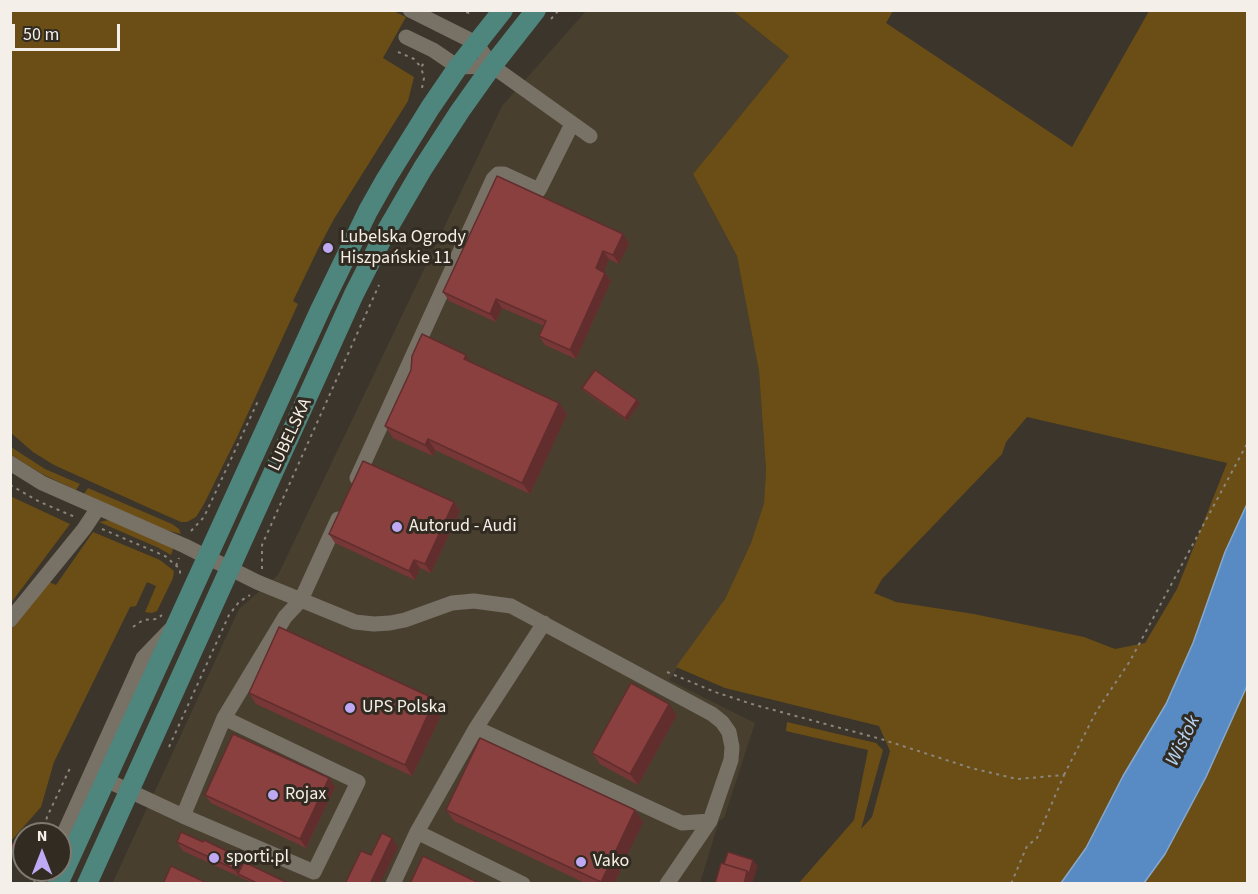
<!DOCTYPE html>
<html>
<head>
<meta charset="utf-8">
<style>
	body { margin:0 }
	#map { position:relative; width:1258px; height:894px; overflow:hidden; background:#3b352b; font-family:"Source Sans 3",sans-serif }
	canvas { display:block }
	.frame { position:absolute; inset:0; border:12px solid #f4f0e9; pointer-events:none }
	.north { position:absolute; left:12px; top:822px; width:60px; height:60px; box-sizing:border-box; background:#312b21; border:2px solid #7f7a71; border-radius:50%; rotate:0deg; font-size:16px; font-weight:700; line-height:24px; text-align:center; color:#f4f0e9 }
	.north::after { content:''; display:block; margin:auto; width:21px; height:27px; background:#bfa9f4; clip-path:polygon(50% 0,100% 100%,50% 72%,0 100%) }
	.scale { position:absolute; left:12px; top:24px; width:108px; height:27px; box-sizing:border-box; border:3px solid #f4f0e9; border-top:0; padding-left:8px; font-size:18px; line-height:21px; white-space:nowrap; color:#f4f0e9; -webkit-text-stroke:4px #312b21; paint-order:stroke }
</style>
</head>
<body>
<div id="map">
<canvas width="1258" height="894"></canvas>
<div class="frame"></div>
<div class="north">N</div>
<div class="scale">50 m</div>
</div>
<script>
const c = document.querySelector('canvas').getContext('2d');
c.lineJoin = 'round';
function fill(path, color) { c.fillStyle = color; c.fill(path, 'evenodd'); }
const toPath = rows => new Path2D(rows.map(r => 'M' + r).join(''));
function strokePath(path, color, width, dash) { c.strokeStyle = color; c.lineWidth = width; c.lineCap = dash ? 'butt' : 'round'; c.setLineDash(dash || []); c.stroke(path); }
function label(font, color, halo, rows, align = 'center') {
  c.font = font + ' "Source Sans 3",sans-serif'; c.lineWidth = 6; c.setLineDash([]); c.textBaseline = 'middle'; c.strokeStyle = halo; c.fillStyle = color; for (const [text, x, y, turn = 0] of rows) {
    c.save(); c.translate(x, y); c.rotate((+turn || 0) * Math.PI / 180); c.textAlign = isNaN(turn) ? turn : align; if (halo) c.strokeText(text, 0, 0); c.fillText(text, 0, 0); c.restore();
  }
}
const built = toPath([
	[586,11,733,11,789,56,693,174,737,256,759,370,766,470,764,503,751,543,725,599,669,680,755,723,724,818,719,821,700,883,112,884,239,609,278,575,502,106]
]);
const green = toPath([
	[391,10,406,17,383,58,414,77,408,101,334,219,319,247,293,301,298,304,238,435,204,504,196,517,187,522,181,522,147,507,54,465,33,452,11,433,11,11],
	[733,11,893,11,886,23,1072,147,1149,11,1247,11,1247,504,1225,552,1193,643,1166,704,1123,776,1086,848,1061,883,799,883,854,820,868,750,786,731,787,722,876,743,883,750,861,829,872,817,890,751,879,726,725,688,676,667,725,599,751,543,764,503,766,470,759,371,737,256,693,174,789,56],
	[1027,417,1227,463,1177,589,1145,643,1115,649,1084,637,974,614,896,602,874,593,882,579,1002,454,1006,442],
	[11,447,45,469,80,484,76,490,44,475,11,455],
	[88,488,172,524,179,529,181,534,166,530,84,494],
	[10,496,70,524,11,603,10,603],
	[109,520,167,544,173,549,171,555,159,548,99,522],
	[93,532,160,560,174,571,173,578,157,611,152,613,145,612,156,586,147,582,136,606,130,607,54,762,41,807,11,841,11,629,49,582,56,585],
	[1247,686,1247,883,1144,884,1165,854,1206,777]
]);
const water = toPath([
	[1247,504,1247,686,1206,777,1165,854,1144,883,1061,883,1086,848,1123,776,1166,704,1193,643,1225,552,1247,504]
]);
const path = toPath([
	[459,10,469,13,477,10],
	[551,19,559,10],
	[398,52,414,59,420,66],
	[422,88,424,78,421,67,424,63],
	[10,485,40,502,75,517],
	[102,529,165,556,180,569,180,574],
	[191,531,204,517,258,401],
	[176,566,179,558],
	[262,569,262,545,379,285],
	[133,627,143,620,157,619,162,615],
	[667,672,715,692,755,705,881,739,971,768,1017,779,1064,775,1037,838,1027,846,1011,884],
	[169,747,229,615,239,602,250,595],
	[1064,775,1096,712,1130,661,1248,442],
	[43,834,47,817,71,766],
	[34,884,37,870]
]);
const minor = toPath([
	[410,10,476,43,492,66,590,136],
	[406,37,433,50,458,67,492,66],
	[10,463,42,483,185,546,257,582,355,622,374,624,390,623,405,620,452,603,474,601,511,606,712,714,722,722,729,732,732,747,731,760,710,821,667,884],
	[357,478,493,179,498,174,504,174,539,190,572,124],
	[10,620,84,529,98,508],
	[224,718,285,617,301,600,338,519],
	[476,728,682,823,710,821],
	[106,780,183,816,314,872,358,782,224,718,183,816],
	[417,832,476,728,544,623],
	[60,842,143,658,170,630],
	[393,884,417,832,523,884]
]);
const major = toPath([
	[58,884,321,308,368,211,386,179,430,108,458,67,503,10],
	[87,884,354,294,384,235,423,168,460,111,492,66,536,10]
]);
const wall = toPath([
	[623,234,629,243,619,264,609,259,604,272,611,281,576,359,545,345,539,336,544,326,502,308,496,322,449,301,443,292],
	[472,363,559,403,567,414,530,494,435,450,433,456,393,438,385,426],
	[582,388,637,400,640,403,627,421,584,391],
	[454,502,460,511,431,573,420,568,415,580,335,543,329,534],
	[249,693,443,711,412,776,256,704],
	[677,715,638,785,600,764,592,753],
	[329,778,335,787,306,848,211,803,205,795],
	[446,810,635,810,643,822,614,884,587,884,454,821],
	[177,842,203,842,239,857,243,863,290,884,255,884,183,851]
]);
const shadedWall = toPath([
	[623,234,629,243,619,264,613,255],
	[603,251,609,259,602,277,596,268],
	[605,273,611,281,576,359,570,350],
	[496,299,502,308,496,322,490,314],
	[466,355,474,366,464,359],
	[637,400,640,403,627,421,625,418],
	[559,403,567,414,530,494,522,483],
	[428,439,435,450,433,456,425,445],
	[454,502,460,511,431,573,425,564],
	[414,560,420,568,415,580,409,571],
	[435,699,443,711,412,776,405,765],
	[669,704,677,715,638,785,630,774],
	[329,778,335,787,306,848,300,839],
	[635,810,643,822,614,884,602,884,601,882],
	[392,838,398,847,380,884,370,884],
	[16,846,18,849,14,854,12,851],
	[239,857,245,865,238,874,240,877,234,869],
	[753,860,758,866,752,884,744,884,747,871]
]);
const building = toPath([
	[497,176,623,234,613,255,603,251,596,268,605,273,570,350,539,336,546,321,496,299,490,314,443,292,497,176],
	[422,334,466,355,464,359,559,403,522,483,428,439,425,445,385,426,411,370,412,356,422,334],
	[595,370,637,400,625,418,582,388,595,370],
	[363,461,454,502,425,564,414,560,409,571,329,534,363,461],
	[279,627,435,699,405,765,249,693,279,627],
	[631,683,669,704,630,774,592,753,631,683],
	[233,734,329,778,300,839,205,795,233,734],
	[480,738,635,810,601,882,446,810,480,738],
	[181,832,203,842,204,840,239,857,234,869,177,842,181,832],
	[382,833,392,838,370,884,345,884,361,851,371,855,382,833],
	[10,842,16,846,12,851,10,849,10,842],
	[728,852,753,860,749,874,747,871,724,864,728,852],
	[423,856,481,884,410,884,423,856],
	[244,862,290,884,259,884,238,874,244,862],
	[721,863,747,871,744,884,715,884,721,863],
	[171,866,209,884,163,884,171,866]
]);
const markers = [
	[328,248,6,"#bfa9f4"],
	[397,527,6,"#bfa9f4"],
	[350,708,6,"#bfa9f4"],
	[273,795,6,"#bfa9f4"],
	[214,858,6,"#bfa9f4"],
	[581,862,6,"#bfa9f4"]
];
const poiNames = [
	["Lubelska Ogrody",340,238],
	["Hiszpańskie 11",340,259],
	["Autorud - Audi",409,527],
	["UPS Polska",362,708],
	["Rojax",285,795],
	["sporti.pl",226,858],
	["Vako",593,862]
];
const streetNames = [
	["LUBELSKA",291,435,-65]
];
const waterNames = [
	["Wisłok",1184,741,-64]
];
fill(built, '#483f2f');
fill(green, '#6b4e15');
fill(water, '#588bc3');
strokePath(water, '#87a9ce', 1.5);
strokePath(path, '#8b867d', 2, [3, 4.5]);
strokePath(minor, '#787166', 15);
strokePath(major, '#4e857d', 20);
fill(wall, '#783737');
fill(shadedWall, '#612d2d');
fill(building, '#8b4040');
strokePath(building, '#612d2d', 1.5);
for (const [x, y, r, color] of markers) { const dot = new Path2D(); dot.arc(x, y, r, 0, 2 * Math.PI); c.fillStyle = color; c.fill(dot); strokePath(dot, '#312b21', 2); }
label('18px', '#f4f0e9', '#312b21', poiNames, 'left');
label('18px', '#f4f0e9', '#312b21', streetNames);
label('italic 20px', '#b6d1f0', '#312b21', waterNames);
</script>
</body>
</html>
